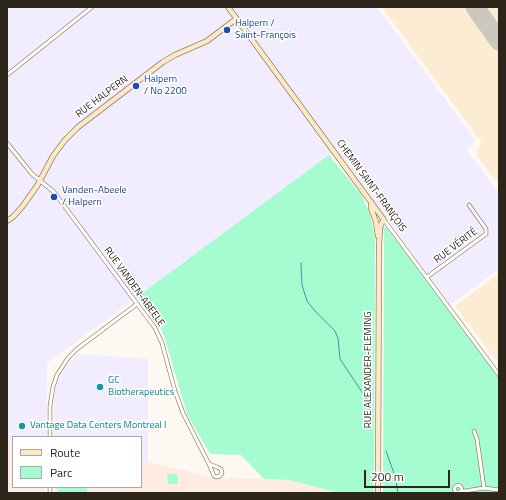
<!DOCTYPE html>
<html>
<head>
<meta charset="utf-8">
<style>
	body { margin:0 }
	#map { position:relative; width:506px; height:500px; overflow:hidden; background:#fdf9f2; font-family:"Titillium Web",sans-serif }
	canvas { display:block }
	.frame { position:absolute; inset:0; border:8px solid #2e261a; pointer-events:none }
	.legend { position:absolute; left:12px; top:436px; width:130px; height:52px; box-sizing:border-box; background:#fff; border:1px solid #aba8a3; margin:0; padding:5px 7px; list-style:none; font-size:12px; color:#2e261a }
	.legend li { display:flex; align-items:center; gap:8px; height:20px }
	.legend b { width:20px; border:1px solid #aba8a3 }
	.scale { position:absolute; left:364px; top:470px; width:86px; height:18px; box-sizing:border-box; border:2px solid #2e261a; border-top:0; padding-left:5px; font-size:12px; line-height:14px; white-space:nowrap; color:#2e261a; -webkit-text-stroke:3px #fff; paint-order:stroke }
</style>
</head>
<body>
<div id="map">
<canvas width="506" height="500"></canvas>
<div class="frame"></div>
<ul class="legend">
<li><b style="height:5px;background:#fbe9c8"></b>Route</li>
<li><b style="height:11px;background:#a4fcd0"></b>Parc</li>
</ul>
<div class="scale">200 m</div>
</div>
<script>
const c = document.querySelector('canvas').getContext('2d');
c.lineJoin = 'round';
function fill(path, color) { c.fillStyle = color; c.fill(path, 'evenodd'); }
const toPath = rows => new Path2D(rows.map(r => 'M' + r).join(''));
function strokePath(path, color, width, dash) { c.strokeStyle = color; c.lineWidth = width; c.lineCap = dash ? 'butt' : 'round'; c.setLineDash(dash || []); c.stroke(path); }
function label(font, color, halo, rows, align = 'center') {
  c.font = font + ' "Titillium Web",sans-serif'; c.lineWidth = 3; c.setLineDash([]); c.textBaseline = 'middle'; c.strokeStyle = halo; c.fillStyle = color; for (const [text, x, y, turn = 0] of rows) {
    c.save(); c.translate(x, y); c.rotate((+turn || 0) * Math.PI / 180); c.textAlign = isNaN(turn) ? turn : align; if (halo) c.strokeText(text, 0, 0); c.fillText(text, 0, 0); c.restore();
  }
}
const commercial = toPath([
	[7,444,13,444,13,487,45,487,45,493,7,493],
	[141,462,148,462,216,478,289,480,339,493,54,493,54,487,141,487]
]);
const industrial = toPath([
	[7,7,377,7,476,141,466,149,499,193,499,269,450,305,337,150,47,363,46,437,13,437,13,444,7,444],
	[78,354,148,359,148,462,141,462,141,437,54,437,54,399,58,380,66,366]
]);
const built = toPath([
	[382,7,499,7,499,185,478,157,477,151,482,143],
	[499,274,499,364,455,306]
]);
const green = toPath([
	[329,155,362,196,370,214,375,239,374,493,339,493,289,480,264,479,241,455,210,454,187,414,165,339,158,322,137,297],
	[382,227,385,227,387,228,499,378,499,493,383,493,384,231],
	[167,474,177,474,178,484,168,484],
	[56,487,88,487,86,493,58,493,58,489,56,489]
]);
const stream = toPath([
	[301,263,302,285,307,301,315,311,335,331,338,338,340,359,368,401,371,417],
	[386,451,395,476,398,493]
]);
const runway = toPath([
	[475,7,499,41]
]);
const street = toPath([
	[7,75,92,7],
	[7,143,32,174,54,192,155,328,162,343,175,391,183,413,209,464,214,476,216,477,220,476,222,473,221,469,217,467,209,464],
	[384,220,499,375],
	[427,277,486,234,486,229,469,205],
	[474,431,477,439,484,488],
	[50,437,50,406,53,387,57,375,68,358,77,349,137,304],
	'454.5 489a3.5 3.5 0 1 1 7 0a3.5 3.5 0 1 1-7 0Z',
	[461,491,465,491,484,488,499,490],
	[50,493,50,487]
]);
const secondary = toPath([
	[228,7,384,220,381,224,380,228,379,247,378,493],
	[371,202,371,208,376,222,378,236],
	[7,221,13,217,22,207,37,186,53,156,65,140,78,127,163,62,175,55,207,41,236,19]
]);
const markers = [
	[227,30,4,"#1a4fb4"],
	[136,86,4,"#1a4fb4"],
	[54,197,4,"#1a4fb4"],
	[100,387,4,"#0f9aa8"],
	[22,426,4,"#0f9aa8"]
];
const transitNames = [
	["Halpern /",235,24],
	["Saint-François",235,36],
	["Halpern",144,80],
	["/ No 2200",144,92],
	["Vanden-Abeele",62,191],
	["/ Halpern",62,203]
];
const streetNames = [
	["RUE HALPERN",102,97,-37],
	["CHEMIN SAINT-FRANÇOIS",371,186,54],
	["RUE VÉRITÉ",456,246,-37],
	["RUE VANDEN-ABEELE",134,287,54],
	["RUE ALEXANDER-FLEMING",369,370,-90]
];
const cultureNames = [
	["GC",108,381],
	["Biotherapeutics",108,393],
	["Vantage Data Centers Montreal I",30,426]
];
fill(commercial, '#feebe2');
fill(industrial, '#f1ecfe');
fill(built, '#fcecd4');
fill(green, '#a4fcd0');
strokePath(stream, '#4b92a5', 1);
strokePath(runway, '#ccc7bf', 19);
strokePath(street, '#978366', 4.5);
strokePath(secondary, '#978366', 6);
strokePath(street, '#fff', 3);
strokePath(secondary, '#fbe9c8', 4.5);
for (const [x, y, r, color] of markers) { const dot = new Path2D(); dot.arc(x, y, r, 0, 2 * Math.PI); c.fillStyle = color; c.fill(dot); strokePath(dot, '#fff', 1.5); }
label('10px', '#164399', '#fff', transitNames, 'left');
label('10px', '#2e261a', '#fff', streetNames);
label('10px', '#0d838f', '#fff', cultureNames, 'left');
</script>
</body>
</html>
